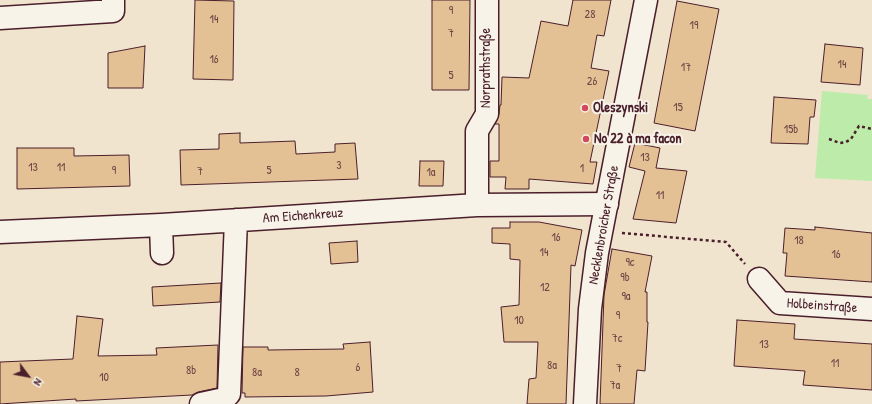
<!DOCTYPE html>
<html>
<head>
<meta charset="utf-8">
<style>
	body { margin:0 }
	#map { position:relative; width:872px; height:404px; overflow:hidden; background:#f1e4cf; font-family:"Patrick Hand",sans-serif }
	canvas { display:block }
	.north { position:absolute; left:8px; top:356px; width:40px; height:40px; -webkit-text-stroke:3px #f7f3e8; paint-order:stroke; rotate:122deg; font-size:11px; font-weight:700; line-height:16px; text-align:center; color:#4a1f2b }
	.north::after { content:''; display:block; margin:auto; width:14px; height:18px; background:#4a1f2b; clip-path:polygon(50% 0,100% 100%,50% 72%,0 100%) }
</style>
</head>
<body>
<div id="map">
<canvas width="872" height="404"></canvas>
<div class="north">N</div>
</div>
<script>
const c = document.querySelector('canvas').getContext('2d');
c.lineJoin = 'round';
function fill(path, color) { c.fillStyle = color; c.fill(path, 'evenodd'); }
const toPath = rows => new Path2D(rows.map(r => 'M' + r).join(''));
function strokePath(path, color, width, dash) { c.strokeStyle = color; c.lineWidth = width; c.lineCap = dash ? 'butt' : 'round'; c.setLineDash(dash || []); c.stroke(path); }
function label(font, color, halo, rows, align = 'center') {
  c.font = font + ' "Patrick Hand",sans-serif'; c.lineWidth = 4; c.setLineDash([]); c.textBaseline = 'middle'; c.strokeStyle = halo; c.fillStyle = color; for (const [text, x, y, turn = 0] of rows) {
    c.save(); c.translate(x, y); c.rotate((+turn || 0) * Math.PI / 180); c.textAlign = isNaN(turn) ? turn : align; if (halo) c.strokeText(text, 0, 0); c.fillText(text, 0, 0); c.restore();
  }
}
const green = toPath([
	[822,91,868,95,867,99,872,99,872,181,815,178]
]);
const building = toPath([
	[195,0,234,1,233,80,193,79,195,0],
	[432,0,470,0,469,90,432,90,432,0],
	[573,0,611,0,604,36,597,35,591,68,609,71,590,162,597,162,593,184,529,179,529,189,505,189,506,177,490,177,490,161,499,161,499,124,495,124,499,114,500,105,501,105,502,77,529,78,541,21,568,26,573,0],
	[677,1,719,9,695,131,654,123,677,1],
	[825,44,863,48,860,85,821,82,825,44],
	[145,46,143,88,108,88,108,53,145,46],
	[774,97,816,100,814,117,810,117,808,144,771,143,774,97],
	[240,133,240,143,295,141,296,154,335,152,335,144,355,143,358,179,181,185,180,150,219,149,219,134,240,133],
	[635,143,660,148,656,168,687,171,676,223,633,219,645,171,629,167,635,143],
	[17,148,74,148,74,156,129,155,130,186,17,189,17,148],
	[420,161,444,161,443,186,419,186,420,161],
	[510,222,539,222,582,230,575,266,571,265,566,404,527,404,529,379,536,378,538,342,504,342,501,307,519,305,520,260,510,259,510,244,492,243,492,228,510,228,510,222],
	[815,227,872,233,872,282,785,276,787,253,783,253,785,228,815,230,815,227],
	[357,241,358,262,331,264,329,243,357,241],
	[612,249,652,256,645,292,647,292,647,322,648,322,645,371,637,370,634,404,600,404,604,295,612,249],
	[221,283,220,302,153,306,152,287,221,283],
	[77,316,103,319,98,356,157,355,156,348,218,345,217,388,198,392,192,395,76,401,76,399,0,404,0,362,73,359,77,316],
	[737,320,795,324,794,339,872,344,872,390,803,385,805,371,734,366,737,320],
	[370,342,373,392,326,396,245,397,245,393,242,393,243,347,268,347,268,350,344,349,343,344,370,342]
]);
const path = toPath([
	[829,139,840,143,846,142,851,139,859,126,872,129],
	[622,233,726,242,745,264]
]);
const minor = toPath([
	[0,18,113,11,113,0],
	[477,205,477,131,487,114,487,0],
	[161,225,162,253],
	[0,232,161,225,477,205,607,204],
	[759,279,780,303,872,309],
	[201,404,224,399,229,394,236,220]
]);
const major = toPath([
	[585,404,590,309,597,253,646,0]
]);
const markers = [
	[585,108,4,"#d1495b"],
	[586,139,4,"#d1495b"]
];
const numberNames = [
	["9",451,11],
	["28",590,15],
	["14",214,20],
	["19",694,26],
	["7",451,34],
	["16",214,60],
	["14",842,65],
	["17",686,68],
	["5",451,76],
	["26",592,82],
	["15",678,108],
	["15b",791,130],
	["13",645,158],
	["3",339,166],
	["13",33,168],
	["11",61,168],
	["1",582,169],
	["9",114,171],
	["5",269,171],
	["7",200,172],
	["1a",431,173],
	["11",660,196],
	["16",556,238],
	["18",799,241],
	["14",544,253],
	["16",836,255],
	["9c",630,263],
	["9b",625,278],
	["12",545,288],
	["9a",626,297],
	["9",618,316],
	["10",519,321],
	["7c",617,339],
	["13",764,345],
	["11",835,364],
	["8a",552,366],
	["6",358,368],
	["7",619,369],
	["8b",191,371],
	["8a",257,373],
	["8",297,373],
	["10",104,378],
	["7a",615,386]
];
const streetNames = [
	["Norprathstraße",486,68,-90],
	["Am Eichenkreuz",303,216,-4],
	["Necklenbroicher Straße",604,225,-80],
	["Holbeinstraße",822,306,4]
];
const poiNames = [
	["Oleszynski",593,108],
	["No 22 à ma facon",594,139]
];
fill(green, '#bdebaa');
fill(building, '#e4c095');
strokePath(building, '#4a1f2b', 1);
strokePath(minor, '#4a1f2b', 25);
strokePath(major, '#4a1f2b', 25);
strokePath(path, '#4a1f2b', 2.5, [3, 3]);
strokePath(minor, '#f7f3e8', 22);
strokePath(major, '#f7f3e8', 22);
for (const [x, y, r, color] of markers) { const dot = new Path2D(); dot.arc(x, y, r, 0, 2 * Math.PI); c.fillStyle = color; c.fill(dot); strokePath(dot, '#f7f3e8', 1.5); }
label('12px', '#704746', null, numberNames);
label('14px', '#4a1f2b', '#f7f3e8', streetNames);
label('bold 14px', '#4a1f2b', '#f7f3e8', poiNames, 'left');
</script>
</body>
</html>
